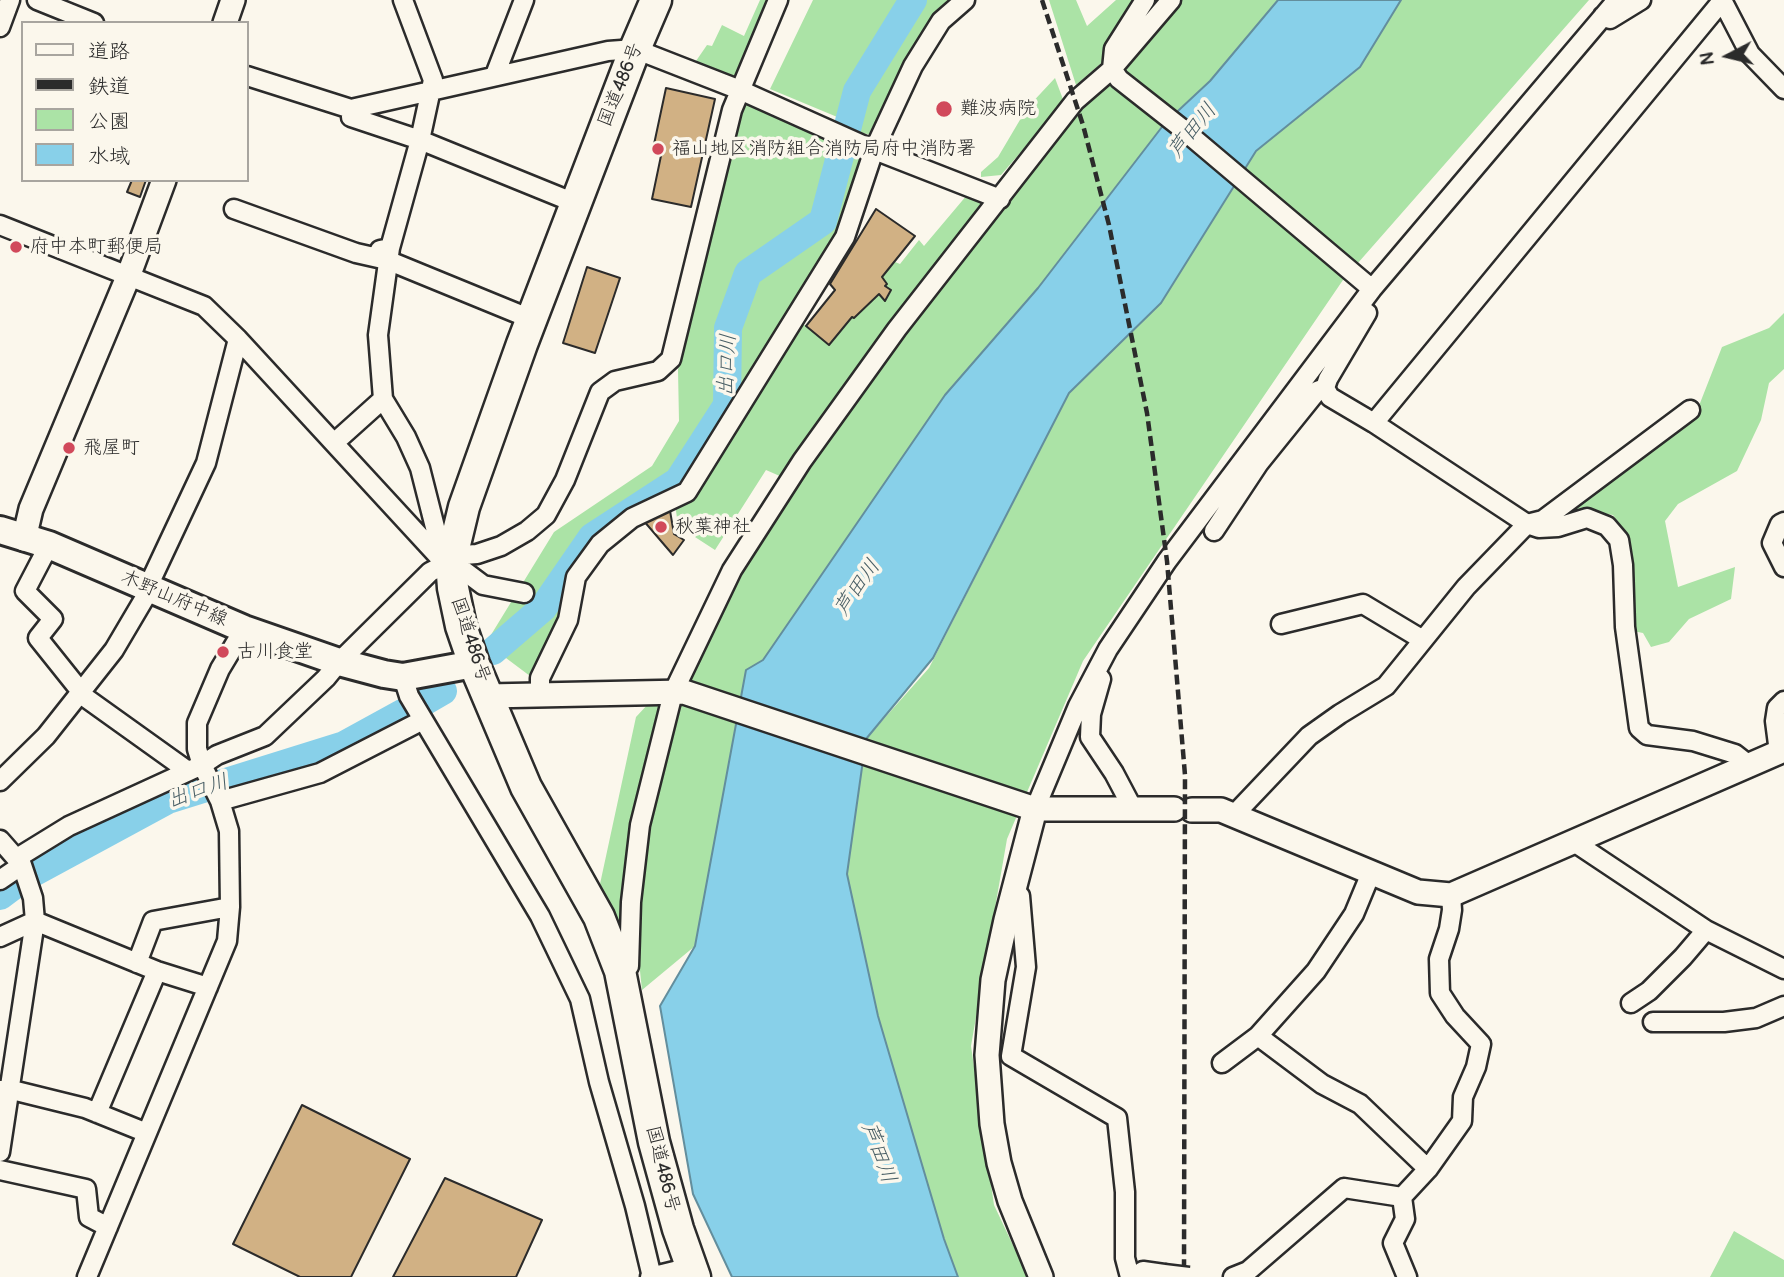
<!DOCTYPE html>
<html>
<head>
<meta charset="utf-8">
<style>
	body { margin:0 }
	#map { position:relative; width:1784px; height:1277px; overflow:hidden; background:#fbf7ec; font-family:Pangolin,"Klee One",sans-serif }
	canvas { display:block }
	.legend { position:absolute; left:21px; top:21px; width:228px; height:161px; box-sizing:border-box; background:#fbf7ec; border:2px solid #a8a59f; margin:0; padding:9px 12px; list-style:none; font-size:21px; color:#2b2b2b }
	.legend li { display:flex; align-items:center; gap:14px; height:35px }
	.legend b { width:35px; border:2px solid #a8a59f }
	.north { position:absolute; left:1693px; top:21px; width:70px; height:70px; -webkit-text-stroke:5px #fbf7ec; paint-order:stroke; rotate:263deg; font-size:19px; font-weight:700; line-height:28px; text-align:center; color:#2b2b2b }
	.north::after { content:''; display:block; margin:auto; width:24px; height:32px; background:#2b2b2b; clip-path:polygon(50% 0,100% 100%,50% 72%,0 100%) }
</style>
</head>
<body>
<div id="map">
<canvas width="1784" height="1277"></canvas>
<ul class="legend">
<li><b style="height:9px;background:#fbf7ec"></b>道路</li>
<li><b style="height:9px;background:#2b2b2b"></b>鉄道</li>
<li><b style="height:19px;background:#abe3a6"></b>公園</li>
<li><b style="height:19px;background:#88d0e9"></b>水域</li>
</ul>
<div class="north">N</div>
</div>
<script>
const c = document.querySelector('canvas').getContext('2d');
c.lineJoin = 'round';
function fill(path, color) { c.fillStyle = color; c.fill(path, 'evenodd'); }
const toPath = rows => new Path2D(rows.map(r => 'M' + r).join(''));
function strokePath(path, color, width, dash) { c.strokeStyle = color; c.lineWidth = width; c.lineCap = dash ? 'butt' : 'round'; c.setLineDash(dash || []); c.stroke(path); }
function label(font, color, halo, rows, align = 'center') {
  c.font = font + ' Pangolin,"Klee One",sans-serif'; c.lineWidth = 7; c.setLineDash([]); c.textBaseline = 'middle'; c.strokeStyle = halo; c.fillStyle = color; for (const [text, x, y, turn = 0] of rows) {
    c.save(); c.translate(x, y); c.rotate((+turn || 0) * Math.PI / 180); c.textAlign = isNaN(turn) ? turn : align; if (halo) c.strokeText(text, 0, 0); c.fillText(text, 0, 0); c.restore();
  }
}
const green = toPath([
	[760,0,790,0,769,35,736,81,696,61,707,45,712,46,722,25,744,36],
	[813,0,903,0,880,32,842,119,770,89],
	[921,0,950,0,939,12,872,135,853,131,865,89],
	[1049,0,1076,0,1087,26,1116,0,1140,0,1107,58,1076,85],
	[1178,0,1278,0,1210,81,1177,111,1125,72,1125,63],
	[1401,0,1589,0,1343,280,1083,661,1007,839,971,1046,994,1205,1028,1277,958,1277,944,1239,878,1016,847,874,866,739,929,668,1069,393,1161,303,1256,151,1360,67],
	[1055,78,1064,102,1001,175,981,177,981,172,998,157,1027,108],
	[1113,81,1165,123,1038,288,763,660,746,670,695,946,642,990,636,933,645,834,674,718,688,675,736,579,820,446,971,247,1073,113],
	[746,100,865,157,841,229,683,487,599,537,534,679,486,643,554,532,652,466,679,421,678,370,691,292,741,107],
	[967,195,981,196,985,205,782,477,766,470,715,550,678,526,675,503,689,496,803,324,830,345,852,317,854,318,879,294,886,300,891,291,885,286,886,284,882,277,895,262,900,264,919,240,924,246],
	[1784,313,1784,369,1769,383,1761,420,1737,471,1678,504,1665,521,1678,587,1735,567,1731,599,1689,619,1669,642,1651,647,1643,633,1628,630,1631,577,1625,532,1613,515,1570,509,1693,421,1722,347,1769,328],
	[649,703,659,705,642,780,622,940,600,884,636,717],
	[1734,1231,1784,1260,1784,1277,1710,1277]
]);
const water = toPath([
	[1278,0,1401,0,1360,67,1256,151,1161,303,1069,393,933,658,866,739,847,874,878,1016,944,1239,958,1277,732,1277,693,1194,660,1006,695,946,746,670,763,660,945,395,1038,288,1165,123,1210,81,1278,0]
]);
const river = toPath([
	[493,651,543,608,592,537,678,481,727,405,728,328,748,273,823,221,857,91,913,0],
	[424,702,443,691],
	[0,896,24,878,168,800,344,745,406,711]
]);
const building = toPath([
	[666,88,715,99,691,207,652,199,662,151,653,149,666,88],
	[132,180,146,180,140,197,127,192,132,180],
	[876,209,915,236,882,277,887,284,885,286,891,290,885,301,879,294,854,318,852,317,829,345,806,326,835,290,830,284,876,209],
	[587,267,620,278,595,353,563,343,587,267],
	[669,505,674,534,684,540,673,555,643,520,669,505],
	[302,1105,410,1159,351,1277,300,1277,233,1244,302,1105],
	[445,1178,542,1220,516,1277,393,1277,445,1178]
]);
const minor = toPath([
	[37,0,94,23],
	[1145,0,1114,49,1112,69,1119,79,1180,127,1372,289],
	[1722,0,1750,54,1784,89],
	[1603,16,1610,19,1641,0],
	[0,27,10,0],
	[495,75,524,0],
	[247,76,351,109,608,51,635,49,740,90,867,147,1000,199],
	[351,109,351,117,420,140,575,203],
	[234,209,356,253,387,260,531,319],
	[0,225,204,306,238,339,438,556,451,561,483,585,524,593],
	[390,248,378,335,383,399,406,437,420,468,438,539,449,558],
	[380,250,390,248,420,140,433,80,403,0],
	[1367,313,1328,379,1325,388,1330,397,1374,423,1527,524,1539,528,1558,527,1587,518,1607,526,1619,540,1623,565,1625,627,1639,728,1647,735,1693,741,1735,754,1749,765],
	[1374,423,1722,1],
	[334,443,383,399],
	[1784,522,1780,524,1772,543,1784,567],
	[1214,531,1259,463,1317,391,1325,388],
	[49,545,25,591,53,619,38,638,86,698,188,771],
	[1281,624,1363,604,1423,640],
	[403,677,409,696,540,916,580,999,599,1082,635,1206,652,1277],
	[1101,679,1091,714,1090,737,1114,773,1133,809],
	[540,695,540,678,568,620,576,577,600,544,632,518,687,492,845,237,874,150,913,66,941,21,965,0],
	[1779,752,1775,721,1777,708,1784,701],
	[0,781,46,736,114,650,150,589,152,578,206,463,238,339],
	[220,801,320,773,423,720],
	[1035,809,1078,706,1108,649,1167,561,1372,289,1617,0],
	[1234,815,1309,736,1340,714,1386,686,1466,587,1527,524,1543,520,1690,410],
	[0,840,22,865,33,898,35,921,0,1152],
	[1574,842,1706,930,1784,969],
	[17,858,69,826,202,765,217,755,265,736,326,678,339,662,430,572,463,555,477,554,501,546,527,531,546,515,565,480,600,392,615,381,658,371,671,359,732,110,778,0],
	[0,880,22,865],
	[1013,892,1020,896,1026,967,1011,1056,1117,1118,1125,1192,1125,1258,1130,1277],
	[0,937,35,921,157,971,208,987],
	[137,963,153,921,230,907],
	[620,971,629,966,631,902,640,825,673,693,732,570,802,461,897,329,1075,101,1112,69,1171,0],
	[1631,1003,1649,991,1683,957,1706,930],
	[1653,1022,1724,1022,1756,1018,1784,1006],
	[1258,1036,1322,1084,1360,1104,1428,1169],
	[1222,1063,1258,1036,1316,971,1354,914,1371,873],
	[0,1090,8,1089,85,1108,147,1133],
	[97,1113,157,971],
	[0,1170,86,1189,89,1217,108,1227],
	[87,1277,227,941,230,907,229,831,220,801,202,765,197,749,197,723,220,669,244,629],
	[650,1277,691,1267],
	[1135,1277,1143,1271,1164,1274],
	[1233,1277,1248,1271,1344,1188,1402,1197],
	[1407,1277,1393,1243,1405,1219,1402,1197,1428,1169,1462,1121,1463,1097,1476,1067,1481,1044,1455,1016,1440,993,1439,959,1449,929,1452,910,1451,895]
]);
const tertiary = toPath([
	[225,23,233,0],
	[24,539,31,509,128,277,164,180],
	[488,696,684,692,1035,809,1174,809],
	[1035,809,1006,920,993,980,987,1055,992,1124,999,1163,1010,1201,1041,1277],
	[1192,810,1221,810,1418,892,1451,895,1784,750]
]);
const secondary = toPath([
	[0,530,49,545,244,629,339,662,384,674,403,677,474,664]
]);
const trunk = toPath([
	[656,0,635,49,522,344,464,507,451,561,453,588,461,626,474,664,526,787,599,917,620,971,654,1142,678,1229,695,1277]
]);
const rail = toPath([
	[1042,0,1083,125,1109,225,1147,413,1167,561,1185,775,1184,1277]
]);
const minorBridge = toPath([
	[1164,1274,1189,1277]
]);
const markers = [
	[944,109,9,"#d1495b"],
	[658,149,7,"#d1495b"],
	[16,247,7,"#d1495b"],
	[69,448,7,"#d1495b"],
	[661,527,7,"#d1495b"],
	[223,652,7,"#d1495b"]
];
const streetNames = [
	["国道486号",621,85,-68],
	["木野山府中線",174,599,23],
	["国道486号",470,640,72],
	["国道486号",662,1169,76]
];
const poiNames = [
	["難波病院",960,109],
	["福山地区消防組合消防局府中消防署",672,149],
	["府中本町郵便局",30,247],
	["飛屋町",83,448],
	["秋葉神社",675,527],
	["古川食堂",237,652]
];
const waterNames = [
	["芦田川",1193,131,-51],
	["出口川",728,365,-87],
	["芦田川",858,588,-55],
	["出口川",198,792,-19],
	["芦田川",878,1153,70]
];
fill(green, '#abe3a6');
fill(water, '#88d0e9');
strokePath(water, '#638e9d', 2);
strokePath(river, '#88d0e9', 28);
fill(building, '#d1b184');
strokePath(building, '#2b2b2b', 2);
strokePath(minor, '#2b2b2b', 23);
strokePath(tertiary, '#2b2b2b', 28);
strokePath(secondary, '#2b2b2b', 32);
strokePath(trunk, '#2b2b2b', 35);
strokePath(minor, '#fbf7ec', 18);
strokePath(tertiary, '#fbf7ec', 23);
strokePath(secondary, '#fbf7ec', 26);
strokePath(trunk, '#fbf7ec', 30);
strokePath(rail, '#2b2b2b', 4.5, [10, 5]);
strokePath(minorBridge, '#2b2b2b', 23, []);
strokePath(minorBridge, '#fbf7ec', 18);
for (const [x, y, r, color] of markers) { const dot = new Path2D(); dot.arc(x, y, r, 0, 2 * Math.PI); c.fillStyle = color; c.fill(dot); strokePath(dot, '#fbf7ec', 2.5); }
label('19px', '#2b2b2b', '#fbf7ec', streetNames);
label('19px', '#2b2b2b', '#fbf7ec', poiNames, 'left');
label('italic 21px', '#475d64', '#fbf7ec', waterNames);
</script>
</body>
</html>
